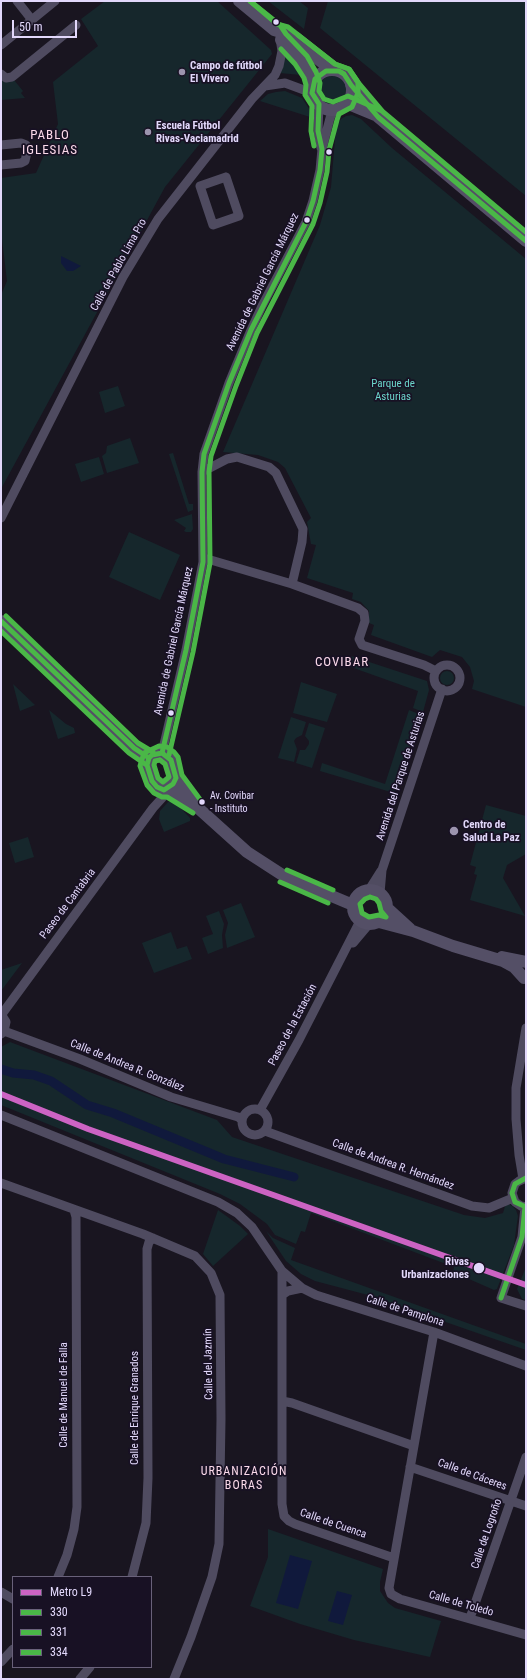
<!DOCTYPE html>
<html>
<head>
<meta charset="utf-8">
<style>
	body { margin:0 }
	#map { position:relative; width:527px; height:1680px; overflow:hidden; background:#191520; font-family:"Roboto Condensed",sans-serif }
	canvas { display:block }
	.frame { position:absolute; inset:0; border:2px solid #e2d8fb; pointer-events:none }
	.legend { position:absolute; left:12px; top:1576px; width:140px; height:92px; box-sizing:border-box; background:#181124; border:1px solid #69617a; margin:0; padding:5px 7px; list-style:none; font-size:12px; color:#e2d8fb }
	.legend li { display:flex; align-items:center; gap:8px; height:20px }
	.legend b { width:20px; border:1px solid #69617a }
	.scale { position:absolute; left:12px; top:20px; width:65px; height:18px; box-sizing:border-box; border:2px solid #e2d8fb; border-top:0; padding-left:5px; font-size:12px; line-height:14px; white-space:nowrap; color:#e2d8fb; -webkit-text-stroke:3px #181124; paint-order:stroke }
</style>
</head>
<body>
<div id="map">
<canvas width="527" height="1680"></canvas>
<div class="frame"></div>
<ul class="legend">
<li><b style="height:5px;background:#cc63c3"></b>Metro L9</li>
<li><b style="height:5px;background:#4ab747"></b>330</li>
<li><b style="height:5px;background:#4ab747"></b>331</li>
<li><b style="height:5px;background:#4ab747"></b>334</li>
</ul>
<div class="scale">50 m</div>
</div>
<script>
const c = document.querySelector('canvas').getContext('2d');
c.lineJoin = 'round';
function fill(path, color) { c.fillStyle = color; c.fill(path, 'evenodd'); }
const toPath = rows => new Path2D(rows.map(r => 'M' + r).join(''));
function strokePath(path, color, width, dash) { c.strokeStyle = color; c.lineWidth = width; c.lineCap = dash ? 'butt' : 'round'; c.setLineDash(dash || []); c.stroke(path); }
function label(font, color, halo, rows, align = 'center') {
  c.font = font + ' "Roboto Condensed",sans-serif'; c.lineWidth = 3.5; c.setLineDash([]); c.textBaseline = 'middle'; c.strokeStyle = halo; c.fillStyle = color; for (const [text, x, y, turn = 0] of rows) {
    c.save(); c.translate(x, y); c.rotate((+turn || 0) * Math.PI / 180); c.textAlign = isNaN(turn) ? turn : align; if (halo) c.strokeText(text, 0, 0); c.fillText(text, 0, 0); c.restore();
  }
}
const green = toPath([
	[105,1,217,1,271,50,272,54,165,187,1,489,1,295,7,281,1,231,1,178,36,173,58,124,53,82,98,46,81,19],
	[268,1,299,1,308,8,304,29],
	[328,1,526,1,526,196,320,28],
	[285,54,296,62,302,72,301,75,280,73],
	'318 90a14 14 0 1 1 28 0a14 14 0 1 1-28 0Z',
	[1,77,14,80,23,91,21,93,25,98,1,100],
	[285,91,302,98,310,110,310,117,260,101,268,94,276,92],
	[352,115,361,119,392,148,526,259,526,707,472,689,474,681,470,667,462,657,440,650,432,657,371,635,374,625,369,623,369,611,361,602,352,599,353,593,307,578,316,545,311,544,307,522,311,518,285,468,278,462,258,455,223,452,320,225,331,187,336,127,341,119,346,116],
	[118,386,125,406,105,413,99,392],
	[130,438,139,463,107,473,102,456,106,453,107,446],
	[173,453,189,504,193,504,193,510,188,512,169,454],
	[99,457,104,474,81,482,75,464],
	[192,514,193,529,191,532,186,532,184,531,186,528,174,520],
	[129,532,180,555,160,600,109,577],
	[351,656,427,681,429,690,423,712,413,708,418,691,348,666],
	'440 678a7 7 0 1 1 14 0a7 7 0 1 1-14 0Z',
	[301,682,337,694,327,722,293,713],
	[13,684,35,705,20,711],
	[49,710,66,724,74,728,75,733,58,739],
	[409,710,421,715,394,793,320,771,322,763,385,784],
	[291,717,306,722,302,735,296,738,294,741,297,749,294,762,278,758],
	[309,723,325,728,312,768,296,763,300,750,305,750,309,744,309,741,305,736],
	[171,801,174,801,190,818,190,821,164,832,159,819,160,811,168,802],
	[486,805,526,816,526,854,507,865,503,878,525,916,470,900,477,875,474,874,476,867,470,865],
	[28,837,34,857,15,863,9,843],
	[241,903,255,937,227,948,225,935,228,923,223,910],
	[219,911,224,924,222,935,223,948,208,954,202,938,213,934,206,916],
	[171,932,177,949,187,946,192,959,154,973,142,943],
	[22,963,1,991,1,970],
	[10,1042,217,1120,232,1137,464,1215,485,1218,503,1213,506,1203,512,1206,516,1210,518,1216,514,1245,497,1289,494,1290,453,1272,454,1267,311,1213,305,1232,301,1231,296,1244,275,1235,267,1224,240,1204,220,1194,1,1105,1,1047],
	[218,1210,240,1226,248,1234,213,1266,203,1254],
	[266,1231,273,1238,295,1248,291,1260,526,1344,526,1350,368,1295,315,1281,301,1274,286,1261],
	[526,1267,526,1300,522,1299,517,1289],
	[268,1529,383,1569,380,1582,380,1591,388,1603,395,1608,441,1621,430,1657,354,1640,300,1624,250,1606,268,1557]
]);
const water = toPath([
	[61,256,81,266,73,271,67,271,61,263],
	[290,1555,312,1561,298,1609,276,1603],
	[337,1591,352,1595,343,1625,328,1621]
]);
const canal = toPath([
	[1,1069,13,1073,34,1075,51,1081,87,1105,113,1113,224,1159,294,1177]
]);
const street = toPath([
	[17,1,32,20],
	[1,45,55,1],
	[1,74,6,78,12,77,76,25],
	[265,86,285,83,312,93],
	[319,104,318,131,321,148],
	[1,145,21,143,26,145,28,148,25,161,21,163,1,165],
	[226,177,239,216,213,225,200,186,226,177],
	[202,472,227,459,237,457,269,467,276,473,303,529,302,542,292,584],
	[1,518,123,277,158,219,252,99,275,75,279,66,282,51,280,38],
	[204,558,292,584,358,608,364,613,365,621,359,639,362,645,424,665,436,671],
	'434 678a13 13 0 1 1 26 0a13 13 0 1 1-26 0Z',
	[162,753,186,650,203,562,202,472,204,454,229,383,251,330,262,306,306,222,313,201,320,170,322,149,330,118,334,109],
	[369,890,381,871],
	[380,893,382,870,442,689],
	[353,943,369,924],
	[1,1014,6,1022,4,1031,1,1034],
	[2,1014,153,808,163,797,164,790],
	[4,1031,80,1059,171,1097,238,1117,242,1120],
	'242 1122a13 13 0 1 1 26 0a13 13 0 1 1-26 0Z',
	[260,1110,299,1040,360,921],
	[1,1115,218,1202,237,1213,252,1227,282,1271,302,1288,316,1295,434,1332,526,1366],
	[265,1131,472,1206,489,1208,513,1198],
	[526,1178,519,1181,515,1184,512,1193,515,1202,521,1206,526,1207],
	[523,1179,519,1155,516,1119,516,1088,526,1028],
	[1,1183,143,1234,195,1256,211,1273,220,1295,221,1419,219,1544,212,1577,191,1637,174,1679],
	[525,1207,522,1237,501,1298,526,1306],
	[282,1271,282,1504,284,1516,289,1521,295,1524,394,1558],
	[282,1295,288,1291,302,1288],
	[434,1332,389,1588,391,1594,400,1599,526,1635],
	[282,1401,292,1403,414,1446],
	[410,1467,526,1506],
	[58,1577,67,1555,74,1529,77,1507,76,1217,74,1210],
	[132,1577,146,1523,148,1478,147,1249,149,1242,153,1238],
	[1,1592,13,1599],
	[470,1618,526,1457],
	[1,1662,13,1649],
	[80,1679,90,1667]
]);
const secondary = toPath([
	[239,1,274,30,284,33,332,70],
	[281,40,301,60,310,75,313,84],
	'312 90a20 20 0 1 1 40 0a20 20 0 1 1-40 0Z',
	[351,85,378,117,526,241],
	[346,103,375,115],
	[1,621,134,748,149,758],
	[176,778,168,789,164,790,157,787,152,781,147,765,149,758,159,753,165,754,169,757,171,760,176,778,197,807,247,852,284,876,353,905],
	[168,789,193,806],
	'353 907a17 17 0 1 1 34 0a17 17 0 1 1-34 0Z',
	[387,908,410,929],
	[379,922,413,931,453,946,503,961,514,967,524,978],
	[502,957,526,962]
]);
const bus1 = toPath([
	[1,621,134,748,149,758],
	[162,753,186,650,203,562,202,472,204,454,229,383,251,330,306,222,313,201,320,170,322,149,318,131,319,104,312,93,315,79,326,71,339,71,344,74,351,85,378,117,526,241],
	[162,753,171,760,176,778,173,784,164,790,157,787,152,781,147,765,149,758,152,755,162,753],
	[526,1178,515,1184,512,1193,515,1202,526,1207],
	[501,1298,522,1237,525,1207]
]);
const bus2 = toPath([
	[281,49,295,64,304,78,306,85,305,95,312,106,311,131,314,146],
	[1,631,129,753,145,764],
	[169,755,193,652,210,563,209,472,211,456,236,386,257,333,313,224,320,203,327,172,329,150,337,120,339,114,352,107,358,93,358,82,349,69,335,64,288,27,277,24,250,1],
	[160,760,165,764,169,777,163,782,158,778,154,765,155,761,160,760]
]);
const bus3 = toPath([
	[250,1,280,25,286,34,307,56,316,72,320,83,319,91,324,99,333,102,348,96,382,111,526,232],
	[298,35,335,64,349,69,357,81,384,113],
	[6,616,138,743,153,752],
	[193,813,167,797,162,797,154,793,147,785,140,766,144,753,159,746,167,747,174,752,178,757,182,775,202,802],
	[287,870,333,890],
	[280,882,328,903],
	[370,897,376,899,379,903,381,911,386,917,379,915,369,917,362,913,360,904,365,899,370,897]
]);
const metro1 = toPath([
	[1,1094,88,1129,526,1285]
]);
const markers = [
	[276,22,3.5,"#e2d8fb"],
	[182,72,4,"#9c94ae"],
	[148,132,4,"#9c94ae"],
	[329,152,3.5,"#e2d8fb"],
	[307,220,3.5,"#e2d8fb"],
	[171,713,3.5,"#e2d8fb"],
	[202,802,3.5,"#e2d8fb"],
	[454,831,5,"#9c94ae"],
	[479,1268,6,"#e2d8fb"]
];
const busNames = [
	["Av. Covibar",210,796],
	["- Instituto",210,809]
];
const poiNames = [
	["Campo de fútbol",190,66],
	["El Vivero",190,79],
	["Escuela Fútbol",156,126],
	["Rivas-Vaciamadrid",156,139],
	["Centro de",463,825],
	["Salud La Paz",463,838]
];
const streetNames = [
	["Calle de Pablo Lima Pro",119,265,-61],
	["Avenida de Gabriel García Márquez",263,282,-64],
	["Avenida de Gabriel García Márquez",174,641,-78],
	["Avenida del Parque de Asturias",401,776,-72],
	["Paseo de Cantabria",68,904,-53],
	["Paseo de la Estación",293,1025,-62],
	["Calle de Andrea R. González",127,1066,22],
	["Calle de Andrea R. Hernández",393,1165,20],
	["Calle de Pamplona",405,1311,18],
	["Calle del Jazmín",209,1364,-91],
	["Calle de Manuel de Falla",64,1395,-90],
	["Calle de Enrique Granados",135,1408,-90],
	["Calle de Cáceres",472,1475,20],
	["Calle de Cuenca",333,1524,19],
	["Calle de Logroño",487,1534,-71],
	["Calle de Toledo",461,1604,16]
];
const parkNames = [
	["Parque de",393,384],
	["Asturias",393,397]
];
const stopNames = [
	["Rivas",469,1262],
	["Urbanizaciones",469,1275]
];
const neighbourhoodNames = [
	["URBANIZACIÓN",244,1472],
	["BORAS",244,1486]
];
const quarterNames = [
	["PABLO",50,136],
	["IGLESIAS",50,151],
	["COVIBAR",342,663]
];
fill(green, '#16272c');
fill(water, '#10193c');
strokePath(canal, '#10193c', 9);
strokePath(street, '#4f4b60', 9);
strokePath(secondary, '#544f66', 12);
strokePath(bus1, '#4ab747', 5);
strokePath(bus2, '#4ab747', 5);
strokePath(bus3, '#4ab747', 5);
strokePath(metro1, '#cc63c3', 6);
for (const [x, y, r, color] of markers) { const dot = new Path2D(); dot.arc(x, y, r, 0, 2 * Math.PI); c.fillStyle = color; c.fill(dot); strokePath(dot, '#181124', 1.5); }
label('10px', '#e2d8fb', '#181124', busNames, 'left');
label('bold 11px', '#e2d8fb', '#181124', poiNames, 'left');
label('11px', '#e2d8fb', '#181124', streetNames);
label('11px', '#6bd5cb', '#181124', parkNames);
label('bold 11px', '#e2d8fb', '#181124', stopNames, 'right');
c.letterSpacing = '1px';
label('12px', '#fbdaea', '#181124', neighbourhoodNames);
c.letterSpacing = '0px';
c.letterSpacing = '1px';
label('13px', '#fbdaea', '#181124', quarterNames);
c.letterSpacing = '0px';
</script>
</body>
</html>
